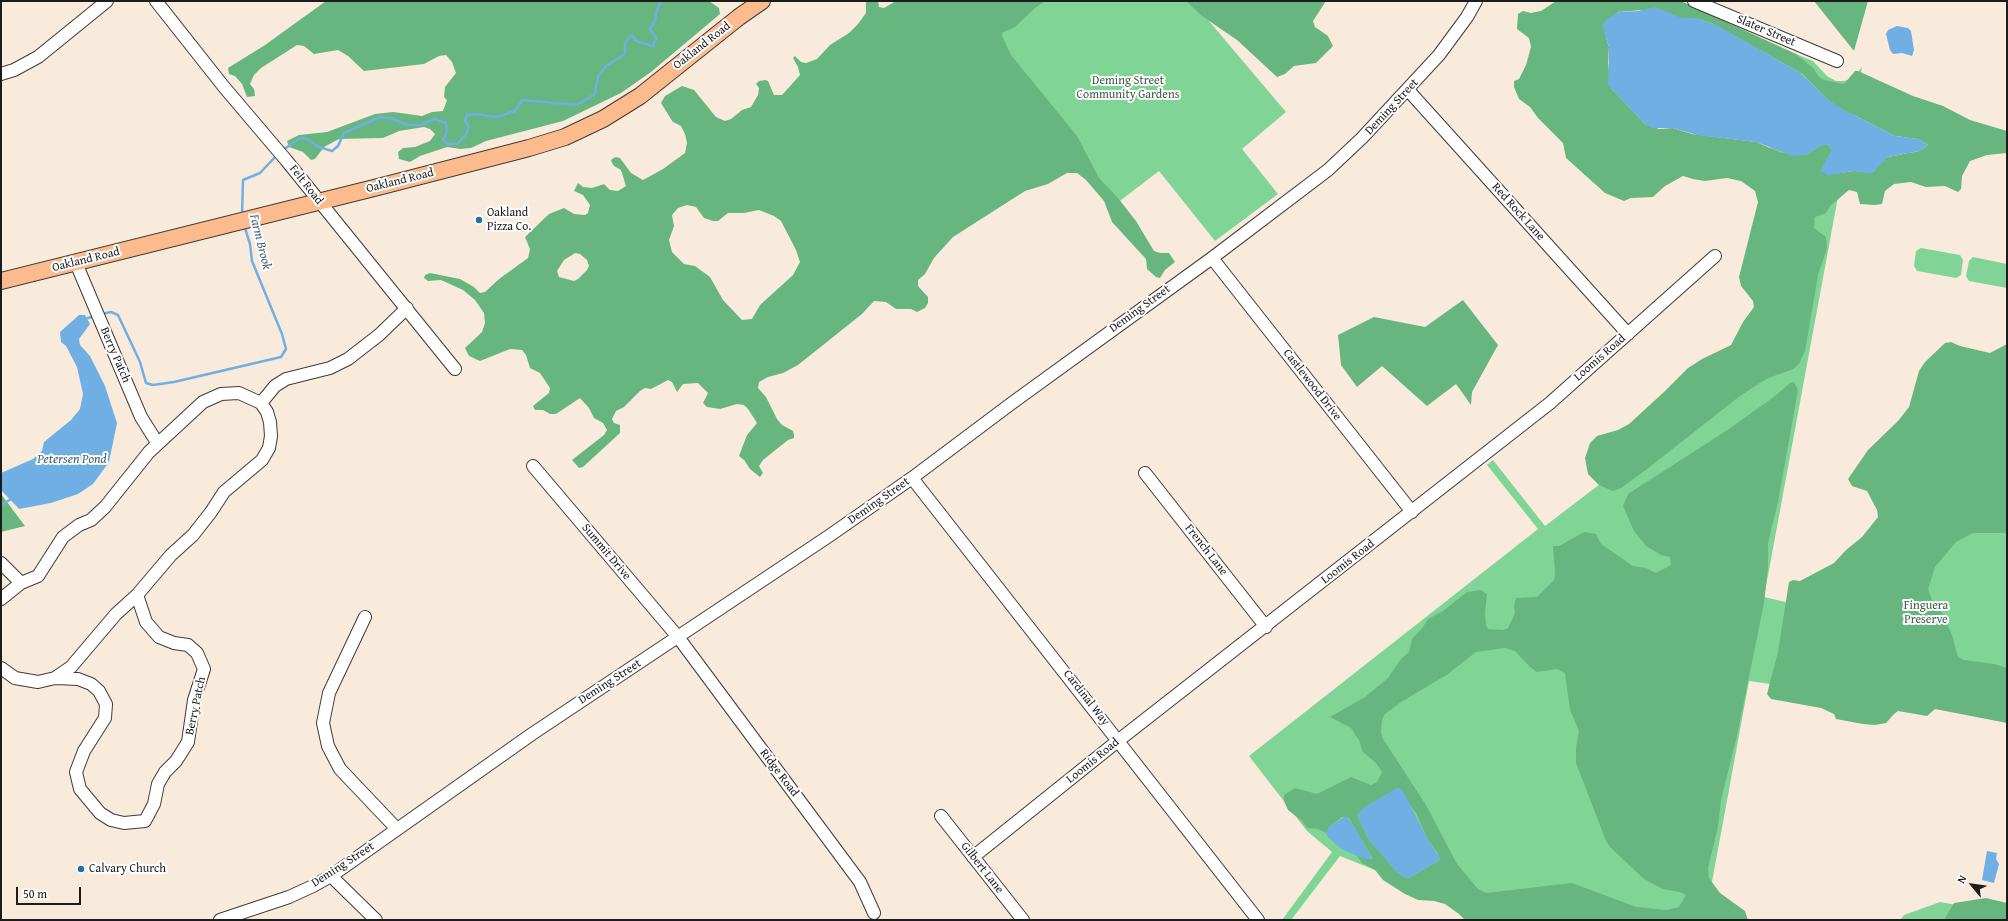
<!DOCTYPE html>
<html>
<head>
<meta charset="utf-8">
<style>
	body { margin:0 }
	#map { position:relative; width:2008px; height:921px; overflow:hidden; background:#f9ebdc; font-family:"Gentium Book Plus",serif }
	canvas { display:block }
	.frame { position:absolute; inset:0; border:2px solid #1c1c1c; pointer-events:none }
	.north { position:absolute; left:1952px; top:865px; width:40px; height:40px; -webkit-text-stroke:3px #fff; paint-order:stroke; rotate:299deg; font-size:11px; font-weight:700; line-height:16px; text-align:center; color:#1c1c1c }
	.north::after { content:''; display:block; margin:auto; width:14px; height:18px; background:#1c1c1c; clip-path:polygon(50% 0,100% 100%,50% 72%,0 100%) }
	.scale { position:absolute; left:16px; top:887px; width:65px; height:18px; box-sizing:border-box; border:2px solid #1c1c1c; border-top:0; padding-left:5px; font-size:12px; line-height:14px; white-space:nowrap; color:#1c1c1c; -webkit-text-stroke:3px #fff; paint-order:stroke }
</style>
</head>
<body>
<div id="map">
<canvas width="2008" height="921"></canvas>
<div class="frame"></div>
<div class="north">N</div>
<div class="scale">50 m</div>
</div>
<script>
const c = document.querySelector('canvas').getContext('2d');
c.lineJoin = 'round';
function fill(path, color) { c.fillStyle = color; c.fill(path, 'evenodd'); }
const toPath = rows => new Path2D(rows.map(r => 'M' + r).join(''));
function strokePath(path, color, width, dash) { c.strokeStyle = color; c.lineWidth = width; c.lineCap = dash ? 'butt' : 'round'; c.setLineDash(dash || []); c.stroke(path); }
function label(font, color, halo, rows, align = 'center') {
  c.font = font + ' "Gentium Book Plus",serif'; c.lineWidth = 4; c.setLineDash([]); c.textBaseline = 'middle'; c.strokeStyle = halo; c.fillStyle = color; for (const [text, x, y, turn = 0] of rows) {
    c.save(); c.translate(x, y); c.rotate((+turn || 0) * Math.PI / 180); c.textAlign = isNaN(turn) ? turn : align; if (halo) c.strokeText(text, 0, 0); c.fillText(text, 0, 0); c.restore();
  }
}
const green = toPath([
	[945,1,1192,1,1286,112,1242,149,1278,194,1215,241,1159,171,1112,207],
	[1666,1,1813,61,1827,76,1836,81,1844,81,1852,79,1862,67,1764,597,1803,606,2007,382,2007,693,1862,697,1749,681,1705,920,1500,920,1340,856,1291,920,1282,920,1332,852,1307,831,1249,756,1538,529,1487,465,1493,460,1545,526,1760,362,1785,168],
	[1921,248,1960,255,1963,260,1961,275,1956,278,1917,271,1914,266,1916,251],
	[1973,257,2007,264,2007,288,1969,281,1966,276,1969,261],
	[1940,902,1980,909,2007,920,1900,920,1904,915]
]);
const forest = toPath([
	[326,1,709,1,719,8,720,14,651,72,621,93,563,121,486,141,471,148,460,149,447,147,420,156,410,162,399,159,398,152,403,148,415,147,430,141,435,134,430,129,424,127,399,131,383,138,339,139,324,147,315,159,311,160,303,152,289,147,287,141,299,135,327,132,375,114,393,112,422,116,432,112,443,111,447,100,444,97,445,87,456,73,452,62,446,55,439,56,424,64,364,71,348,56,338,50,314,54,304,46,297,45,261,68,254,75,250,84,254,89,255,96,247,97,242,84,235,76,229,74,228,68,265,45],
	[866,1,878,1,879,7,884,8,896,1,1045,1,1035,8,1015,27,1002,33,1002,36,1011,55,1077,136,1099,178,1118,198,1136,221,1154,251,1160,253,1169,253,1175,262,1165,270,1160,278,1156,277,1147,269,1146,259,1112,222,1104,201,1086,180,1077,173,1067,173,1048,184,1025,191,953,237,934,258,925,274,918,280,918,286,928,297,928,303,925,308,917,312,911,309,896,309,886,302,874,301,862,314,798,365,783,373,768,377,759,382,758,388,766,397,777,419,782,425,793,431,794,435,794,438,788,440,763,460,759,466,763,473,760,477,750,469,744,460,739,456,747,435,757,423,748,409,744,405,737,404,720,409,707,407,703,403,708,393,698,383,683,384,677,392,672,382,668,380,651,389,645,388,640,391,624,407,616,411,612,419,614,423,620,425,620,433,583,467,579,468,572,460,604,435,607,430,603,423,594,418,589,408,580,398,556,414,550,414,543,410,535,410,533,406,549,393,550,388,540,373,530,368,526,355,522,350,510,349,480,361,469,356,465,348,482,332,485,323,484,313,475,300,463,290,441,280,428,281,424,278,425,275,430,273,460,279,474,287,480,293,485,292,499,279,528,258,530,249,525,237,549,214,564,208,574,214,585,215,588,213,590,205,583,195,574,191,578,183,583,187,592,188,604,184,610,190,618,191,626,186,621,170,614,166,611,161,612,159,616,157,620,158,631,173,643,180,663,169,685,153,687,143,685,134,681,126,673,122,669,116,661,103,665,96,682,86,694,90,716,117,725,121,731,119,742,110,751,107,758,95,759,88,756,84,759,81,765,80,768,81,774,95,782,95,800,75,798,67,793,58,795,56,801,62,806,63,817,59,830,45,849,33,858,24,866,13],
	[687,205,696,207,704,218,713,221,718,221,728,213,744,213,759,210,774,216,781,221,796,250,800,262,793,275,760,305,752,319,742,320,723,300,710,277,695,266,684,264,672,252,669,240,674,226,672,215,678,208],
	[575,253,580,254,587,260,589,266,587,270,578,279,574,281,559,277,557,271,564,260],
	[1186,1,1326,1,1313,21,1315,27,1328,36,1333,46,1316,63,1294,66,1285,74,1277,77,1237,40,1202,16],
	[1556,1,1681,1,1796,54,1813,68,1819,77,1824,80,1844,84,1855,71,1858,71,1913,96,1943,106,1970,120,2007,131,2007,153,1987,155,1970,161,1962,176,1961,189,1958,192,1945,186,1926,187,1911,182,1894,184,1885,191,1882,204,1875,205,1860,204,1857,192,1849,190,1830,206,1826,213,1815,217,1814,228,1826,237,1827,248,1818,275,1805,351,1799,364,1793,369,1766,379,1740,396,1647,469,1621,488,1613,491,1599,485,1588,474,1585,458,1590,443,1597,436,1618,430,1629,424,1664,392,1688,368,1702,359,1731,345,1743,322,1754,307,1753,301,1741,286,1739,277,1758,202,1755,191,1741,181,1727,178,1705,181,1693,179,1683,176,1665,186,1653,197,1631,198,1624,201,1605,193,1566,158,1563,143,1538,118,1530,107,1519,99,1514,87,1514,81,1519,79,1526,65,1531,47,1529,38,1517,29,1518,14,1523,11,1531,13,1541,11],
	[1642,10,1687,19,1696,18,1712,23,1803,74,1828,100,1838,107,1895,136,1918,139,1928,145,1919,151,1888,157,1881,162,1873,172,1853,171,1833,174,1826,161,1832,150,1828,145,1822,145,1807,155,1782,153,1756,142,1692,134,1673,128,1659,129,1645,124,1611,88,1608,63,1609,47,1606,38,1618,12],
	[1814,1,1868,1,1854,51],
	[1463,300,1498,345,1472,392,1471,405,1456,384,1427,406,1382,366,1357,387,1341,365,1338,335,1374,317,1425,327],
	[1951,342,1960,346,1990,353,2007,344,2007,533,1973,533,1956,542,1935,567,1928,589,1932,600,1942,613,1952,635,1958,657,1964,660,1994,664,2007,668,2007,723,1935,709,1927,716,1898,711,1894,714,1886,723,1875,725,1863,724,1836,719,1834,714,1821,708,1771,699,1767,694,1778,652,1789,582,1793,580,1800,581,1834,563,1846,550,1862,537,1878,517,1877,510,1867,491,1852,486,1848,479,1868,450,1898,421,1909,407,1919,371,1925,362,1945,343],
	[1794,382,1798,390,1778,502,1768,543,1768,568,1764,603,1737,736,1721,800,1718,827,1708,868,1709,878,1720,893,1745,911,1748,920,1465,920,1459,914,1445,904,1434,901,1418,900,1405,894,1383,880,1375,870,1362,863,1357,856,1373,859,1349,818,1342,817,1330,826,1326,833,1318,829,1307,828,1302,821,1288,810,1284,801,1284,795,1295,788,1317,794,1351,777,1371,785,1377,782,1382,772,1376,763,1362,751,1360,742,1351,728,1330,717,1365,697,1388,678,1401,659,1409,652,1412,639,1423,627,1428,619,1443,611,1467,592,1481,590,1487,594,1485,613,1486,625,1488,629,1503,630,1508,628,1515,613,1514,606,1516,598,1537,597,1554,580,1555,573,1553,546,1559,546,1584,532,1596,534,1601,544,1633,566,1646,568,1656,573,1671,565,1670,557,1661,555,1646,546,1634,531,1623,506,1628,494,1729,429,1775,396,1790,383],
	[1505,648,1515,651,1529,666,1537,672,1557,669,1565,673,1570,710,1579,731,1576,748,1576,763,1606,841,1611,848,1644,879,1663,889,1680,892,1686,895,1679,907,1667,910,1636,907,1572,883,1486,893,1478,889,1457,864,1426,805,1383,739,1381,733,1382,720,1385,714,1401,702,1448,674,1476,652],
	[1398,788,1416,813,1428,840,1438,853,1440,860,1409,878,1404,877,1396,871,1376,848,1367,837,1357,815,1365,807],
	[1,494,25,526,1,532],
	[1986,898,2007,903,2007,920,1944,920,1954,903]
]);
const water = toPath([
	[1655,7,1682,18,1696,18,1718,26,1800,73,1828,100,1838,107,1895,136,1918,139,1928,145,1919,151,1888,157,1871,174,1853,171,1828,175,1820,171,1831,152,1831,148,1828,145,1822,145,1807,155,1793,156,1756,142,1697,135,1673,128,1652,128,1645,124,1608,85,1609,47,1602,26,1606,20,1619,12,1638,11],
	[1897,26,1908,28,1911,31,1914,50,1912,56,1902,53,1893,54,1890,50,1886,34,1888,30],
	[79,315,85,315,90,324,79,339,80,345,90,356,105,386,117,423,109,462,93,484,78,494,51,503,19,509,1,490,1,473,33,459,42,451,44,442,71,420,80,409,83,394,77,367,66,346,61,342,60,332],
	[1397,788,1400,788,1404,793,1428,840,1441,859,1409,878,1404,877,1396,871,1376,848,1367,837,1357,815,1365,807],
	[1346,816,1356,829,1373,860,1357,856,1340,848,1328,837,1326,833,1330,826],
	[1987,851,1997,853,1996,859,1999,864,1994,883,1982,880]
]);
const stream = toPath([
	[283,150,300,138,307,139,319,147,332,151,338,146,344,133,380,117,391,118,407,125,420,125,435,119,446,123,447,132,443,140,448,144,457,144,466,134,469,127,465,121,467,115,475,114,497,117,515,111,522,100,577,105,595,94,598,76,606,66,625,54,625,43,631,35,638,42,653,46,656,38,650,29,655,21,656,13,661,1],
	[242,215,243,180,260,173,278,154],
	[102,314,111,312,118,315,140,362,146,383,153,385,174,382,281,357,286,349,282,334,252,261,250,244,244,225],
	[85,319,95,316],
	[1,505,13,498]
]);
const minor = toPath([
	[156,1,224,87,286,160,455,369],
	[1694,1,1837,61],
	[1,74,14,70,38,57,107,1],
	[1408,90,1628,334],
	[1212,258,1412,512],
	[76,263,141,417,158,444],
	[261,403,275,386,286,379,330,368,348,359,379,335,407,308],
	[533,466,678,637,860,882,874,913],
	[1145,473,1266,627],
	[912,478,1258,920],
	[1,563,21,583],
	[1,599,21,583,38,576,63,537,79,525,91,520,105,507,149,452,203,402,221,394,239,393,261,403,267,412,270,422,271,436,269,448,262,460,224,492,211,512,193,535,171,555,137,595,116,614,71,667,55,678,38,682,15,678,1,668],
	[365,617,329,693,323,723,328,746,340,769,397,829],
	[55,678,78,679,91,684,99,691,106,704,105,718,84,751,76,772,80,789,100,813,111,820,124,823,145,821,154,804,158,784,165,772,176,761,188,742,194,700,204,669,197,653,188,645,174,643,159,637,146,622,137,595],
	[941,816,1023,920],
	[973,857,1119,740,1550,403,1715,256],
	[331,876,376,920],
	[220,920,289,897,313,886,331,876,532,734,829,536,912,478,1012,403,1212,258,1328,170,1362,138,1439,55,1467,17,1476,1]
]);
const major = toPath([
	[1,281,378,187,529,148,565,137,603,119,640,96,739,17,762,1]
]);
const markers = [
	[479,220,4,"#1f6fb2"],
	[81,869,4,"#1f6fb2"]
];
const streetNames = [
	["Slater Street",1766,31,23],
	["Oakland Road",702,46,-38],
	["Deming Street",1392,107,-47],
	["Oakland Road",400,181,-14],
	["Felt Road",306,185,52],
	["Red Rock Lane",1518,212,48],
	["Oakland Road",86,260,-14],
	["Deming Street",1140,309,-36],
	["Berry Patch",115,355,67],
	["Loomis Road",1600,358,-41],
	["Castlewood Drive",1312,385,52],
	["Deming Street",879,501,-35],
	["French Lane",1206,550,52],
	["Summit Drive",606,552,50],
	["Loomis Road",1348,562,-38],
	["Deming Street",610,682,-33],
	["Cardinal Way",1086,698,52],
	["Berry Patch",196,706,-78],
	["Loomis Road",1093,761,-39],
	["Ridge Road",779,773,53],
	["Deming Street",343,865,-33],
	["Gilbert Lane",982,868,52]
];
const parkNames = [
	["Deming Street",1128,81],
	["Community Gardens",1128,95],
	["Finguera",1926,606],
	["Preserve",1926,620]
];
const poiNames = [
	["Oakland",487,213],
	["Pizza Co.",487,227],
	["Calvary Church",89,869]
];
const waterNames = [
	["Farm Brook",260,242,76],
	["Petersen Pond",72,460]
];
fill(green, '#80d496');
fill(forest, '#68b67f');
fill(water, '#6fafe3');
strokePath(stream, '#6fafe3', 2.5);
strokePath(minor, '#3d3b39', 14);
strokePath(major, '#3d3b39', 18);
strokePath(minor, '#fff', 12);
strokePath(major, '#fbbb8d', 16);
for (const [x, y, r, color] of markers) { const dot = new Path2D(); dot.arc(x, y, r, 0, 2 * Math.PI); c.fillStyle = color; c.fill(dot); strokePath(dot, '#fff', 1.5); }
label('12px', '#1c1c1c', '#fff', streetNames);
label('12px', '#3f5c47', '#fff', parkNames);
label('12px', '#1c1c1c', '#fff', poiNames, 'left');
label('italic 13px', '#415e76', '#fff', waterNames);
</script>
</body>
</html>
